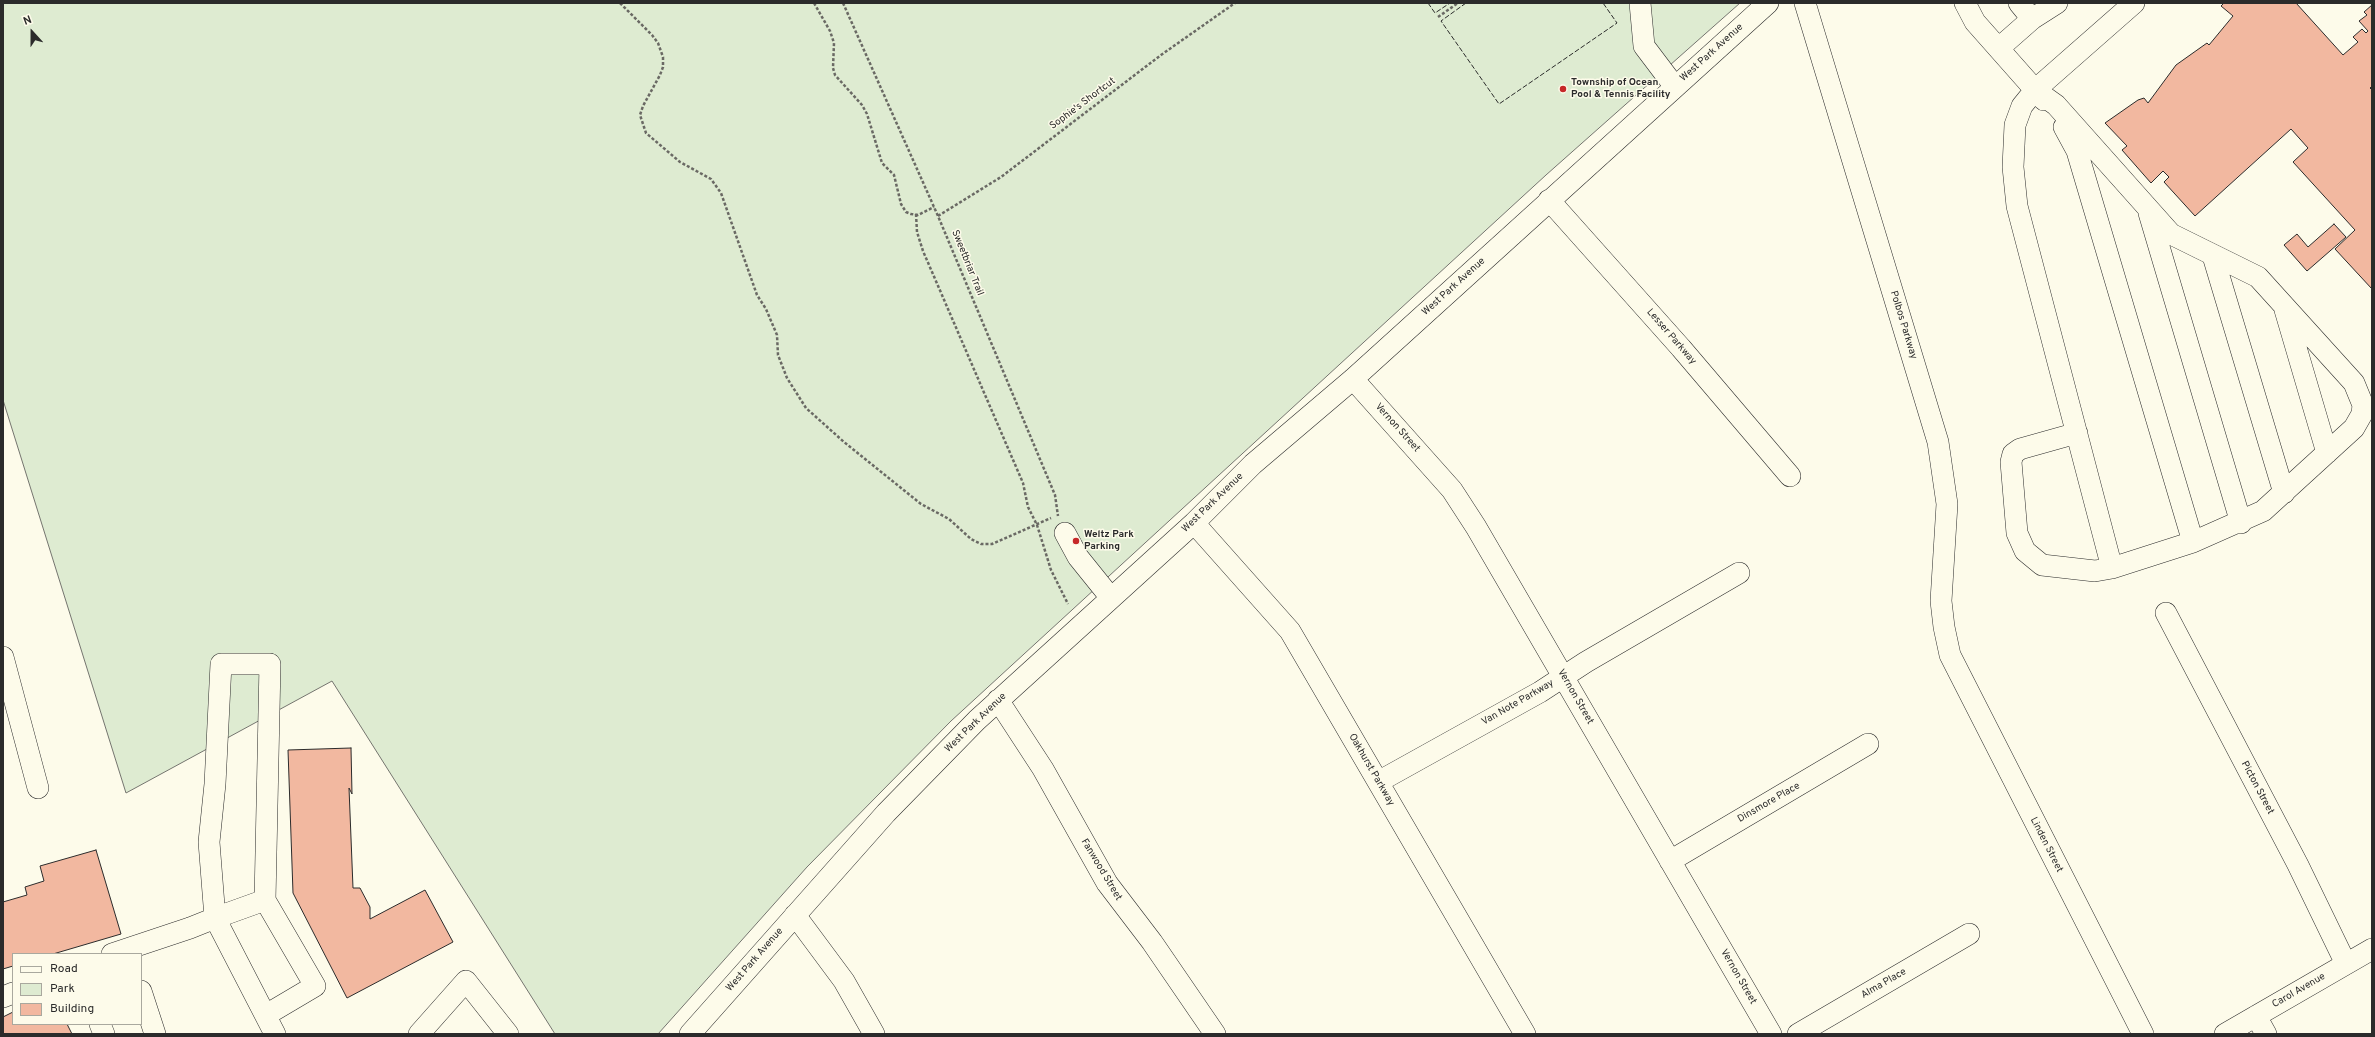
<!DOCTYPE html>
<html>
<head>
<meta charset="utf-8">
<style>
	body { margin:0 }
	#map { position:relative; width:2375px; height:1037px; overflow:hidden; background:#fdfbea; font-family:Overpass,sans-serif }
	canvas { display:block }
	.frame { position:absolute; inset:0; border:4px solid #2b2b2b; pointer-events:none }
	.legend { position:absolute; left:12px; top:953px; width:130px; height:72px; box-sizing:border-box; background:#fdfbea; border:1px solid #a9a89e; margin:0; padding:5px 7px; list-style:none; font-size:12px; color:#2b2b2b }
	.legend li { display:flex; align-items:center; gap:8px; height:20px }
	.legend b { width:20px; border:1px solid #a9a89e }
	.north { position:absolute; left:12px; top:12px; width:40px; height:40px; -webkit-text-stroke:3px #fdfbea; paint-order:stroke; rotate:339deg; font-size:11px; font-weight:700; line-height:16px; text-align:center; color:#2b2b2b }
	.north::after { content:''; display:block; margin:auto; width:14px; height:18px; background:#2b2b2b; clip-path:polygon(50% 0,100% 100%,50% 72%,0 100%) }
</style>
</head>
<body>
<div id="map">
<canvas width="2375" height="1037"></canvas>
<div class="frame"></div>
<ul class="legend">
<li><b style="height:5px;background:#fdfbea"></b>Road</li>
<li><b style="height:11px;background:#deebd1"></b>Park</li>
<li><b style="height:11px;background:#f2b8a0"></b>Building</li>
</ul>
<div class="north">N</div>
</div>
<script>
const c = document.querySelector('canvas').getContext('2d');
c.lineJoin = 'round';
function fill(path, color) { c.fillStyle = color; c.fill(path, 'evenodd'); }
const toPath = rows => new Path2D(rows.map(r => 'M' + r).join(''));
function strokePath(path, color, width, dash) { c.strokeStyle = color; c.lineWidth = width; c.lineCap = dash ? 'butt' : 'round'; c.setLineDash(dash || []); c.stroke(path); }
function label(font, color, halo, rows, align = 'center') {
  c.font = font + ' Overpass,sans-serif'; c.lineWidth = 3; c.setLineDash([]); c.textBaseline = 'middle'; c.strokeStyle = halo; c.fillStyle = color; for (const [text, x, y, turn = 0] of rows) {
    c.save(); c.translate(x, y); c.rotate((+turn || 0) * Math.PI / 180); c.textAlign = isNaN(turn) ? turn : align; if (halo) c.strokeText(text, 0, 0); c.fillText(text, 0, 0); c.restore();
  }
}
const green = toPath([
	[3,3,1740,3,1546,175,951,721,807,867,658,1034,555,1034,332,681,126,793,3,400,3,3]
]);
const building = toPath([
	[2224,3,2296,3,2343,55,2358,42,2353,37,2362,29,2366,33,2368,31,2359,21,2367,15,2364,12,2372,5,2372,86,2370,88,2372,90,2372,289,2335,249,2355,230,2293,162,2308,148,2291,129,2195,216,2164,182,2169,177,2163,171,2151,183,2122,150,2127,146,2105,123,2138,100,2144,98,2148,103,2176,65,2207,43,2209,45,2233,16,2221,6,2224,3],
	[2334,224,2346,237,2307,271,2284,245,2297,234,2308,247,2334,224],
	[351,748,352,794,349,788,353,888,360,888,370,907,370,919,425,890,453,942,347,998,293,893,288,750,351,748],
	[96,850,121,934,53,954,13,954,13,966,3,969,3,902,27,895,25,887,44,881,40,866,96,850],
	[13,1012,13,1024,67,1024,72,1034,3,1034,3,1017,13,1012]
]);
const path = toPath([
	[620,3,652,35,658,43,663,57,663,67,660,75,643,106,640,115,646,133,680,162,711,179,721,193,757,295,766,309,777,335,778,355,787,378,806,408,844,442,921,504,949,519,971,539,981,544,992,544,1051,518],
	[814,3,830,31,834,43,833,68,835,75,862,105,867,114,882,163,894,175,901,204,906,212,911,214,918,215,934,207],
	[843,3,938,216,1055,495,1058,516],
	[1438,17,1458,3],
	[916,214,917,232,923,251,1023,483,1028,507,1037,525,1051,570,1068,604],
	[938,216,1001,177,1161,55,1235,3]
]);
const minor = toPath([
	[1640,3,1644,46,1675,87],
	[1805,3,1938,442,1947,504,1941,601,1944,627,1950,655,2143,1034],
	[1965,3,1975,22,2044,100],
	[2019,3,2032,19],
	[1999,48,2032,19,2057,3],
	[2035,90,2056,105,2171,234,2258,277,2354,383,2363,405,2362,414,2354,428,2263,511,2193,542,2112,568,2095,571,2042,565,2025,551,2017,533,2011,462,2013,454,2020,449,2077,433],
	[2064,127,2077,151,2193,542],
	[1549,200,1681,348,1790,476],
	[2149,213,2241,523],
	[2213,256,2284,493],
	[2285,310,2327,453],
	[1353,379,1452,490,1476,527,1771,1034],
	[1194,523,1290,631,1525,1034],
	[1065,533,1078,557,1111,598],
	[2112,568,2017,206,2013,167,2015,125,2022,106,2035,90,2134,3],
	[2166,613,2298,865,2346,964],
	[3,657,38,788],
	[998,700,1043,769,1107,883,1152,942,1215,1034],
	[1378,782,1540,692,1586,662,1739,573],
	[1670,861,1868,744],
	[265,900,315,986,266,1015],
	[795,915,844,981,874,1034],
	[112,954,190,928,215,918,265,900,270,664,221,664,215,784,209,842,215,918,275,1034],
	[141,991,155,1034],
	[3,997,13,993],
	[2256,1016,2266,1034],
	[100,1024,104,1034],
	[419,1034,466,981,508,1034],
	[690,1034,886,813,977,720,1194,523,1253,464,1353,379,1768,3],
	[1798,1034,1969,934],
	[2225,1034,2372,949]
]);
const fence = toPath([
	[1428,3,1435,13,1450,3],
	[1466,3,1441,21,1499,104,1617,23,1603,3]
]);
const markers = [
	[1563,89,4,"#c62828"],
	[1076,541,4,"#c62828"]
];
const streetNames = [
	["West Park Avenue",1712,53,-42],
	["Sophie's Shortcut",1083,104,-37],
	["Sweetbriar Trail",967,263,68],
	["West Park Avenue",1454,287,-42],
	["Polbos Parkway",1903,325,73],
	["Lesser Parkway",1671,337,49],
	["Vernon Street",1397,428,48],
	["West Park Avenue",1213,503,-44],
	["Vernon Street",1575,697,60],
	["Van Note Parkway",1518,703,-30],
	["West Park Avenue",976,723,-44],
	["Oakhurst Parkway",1371,770,60],
	["Picton Street",2257,788,62],
	["Dinsmore Place",1769,803,-30],
	["Linden Street",2046,845,63],
	["Fanwood Street",1101,870,59],
	["West Park Avenue",755,960,-49],
	["Vernon Street",1738,977,60],
	["Alma Place",1884,984,-30],
	["Carol Avenue",2299,991,-30]
];
const poiNames = [
	["Township of Ocean",1571,83],
	["Pool & Tennis Facility",1571,95],
	["Weltz Park",1084,535],
	["Parking",1084,547]
];
fill(green, '#deebd1');
strokePath(green, '#74746e', 1);
fill(building, '#f2b8a0');
strokePath(building, '#2b2b2b', 1);
strokePath(minor, '#2b2b2b', 22);
strokePath(path, '#6a6964', 2.5, [3, 2]);
strokePath(minor, '#fdfbea', 21);
strokePath(fence, '#2b2b2b', 1, [5, 2]);
for (const [x, y, r, color] of markers) { const dot = new Path2D(); dot.arc(x, y, r, 0, 2 * Math.PI); c.fillStyle = color; c.fill(dot); strokePath(dot, '#fdfbea', 1.5); }
label('10px', '#2b2b2b', '#fdfbea', streetNames);
label('bold 10px', '#2b2b2b', '#fdfbea', poiNames, 'left');
</script>
</body>
</html>
